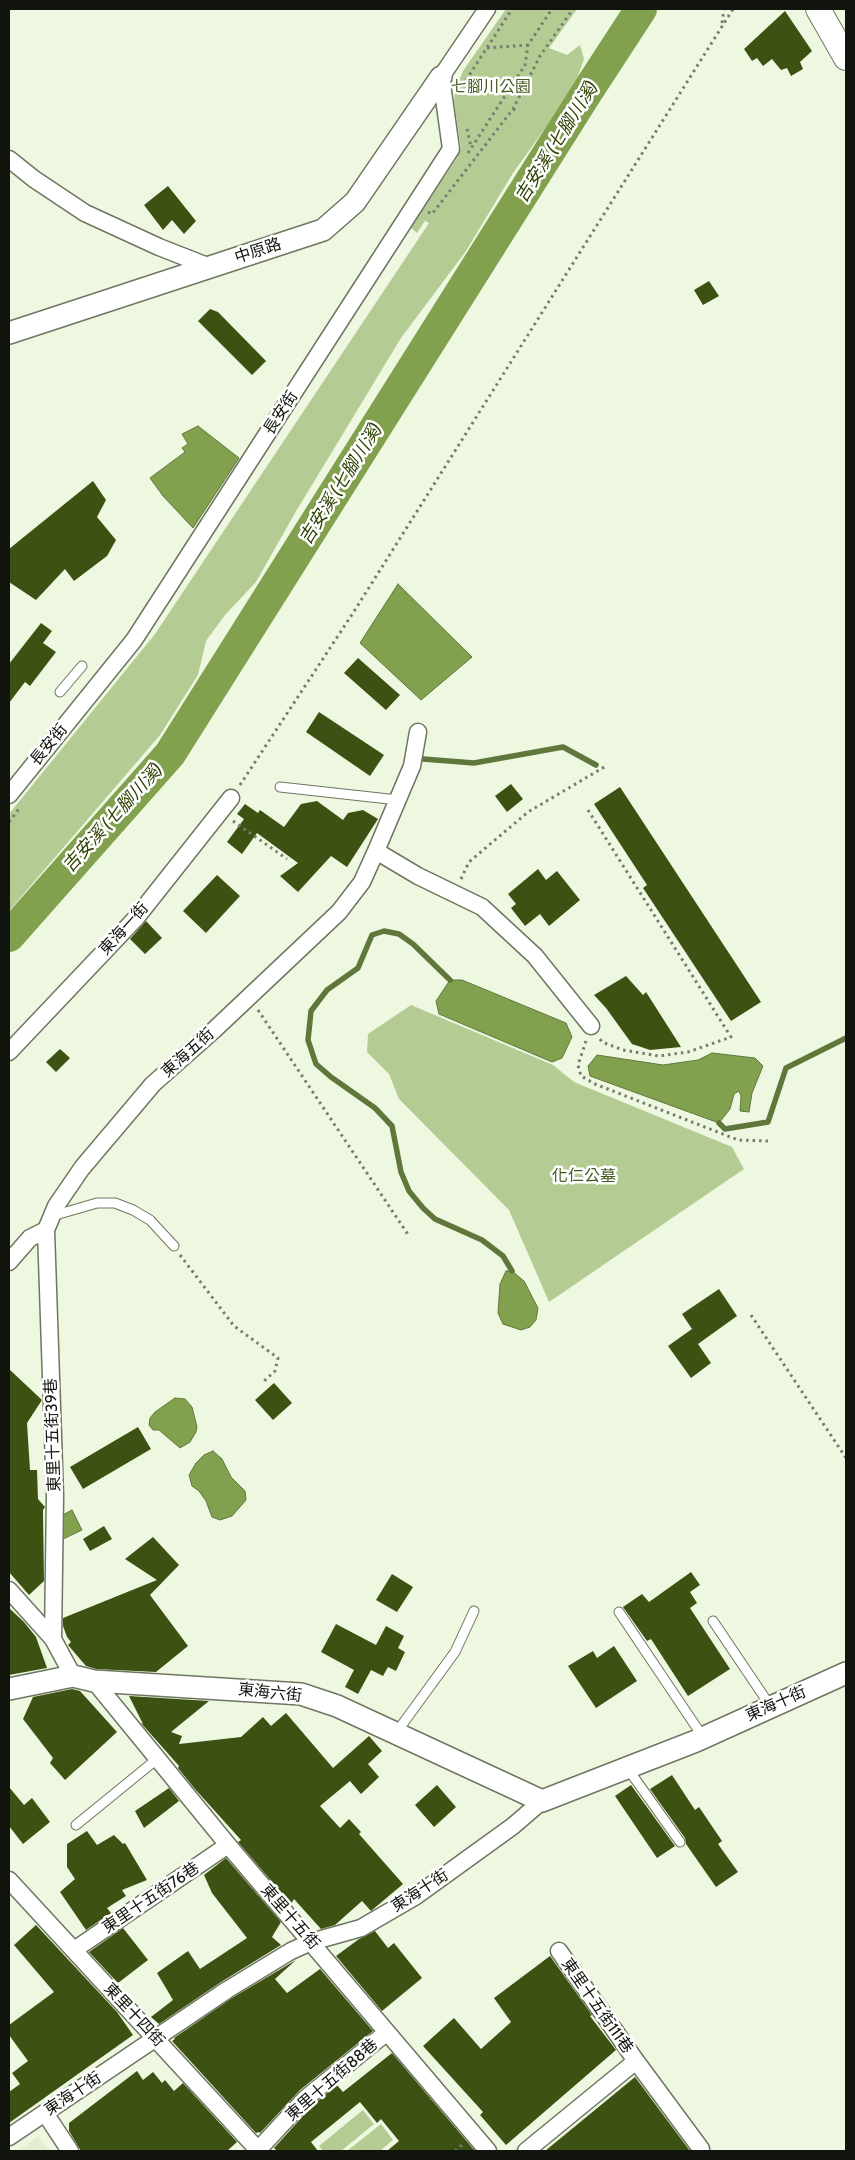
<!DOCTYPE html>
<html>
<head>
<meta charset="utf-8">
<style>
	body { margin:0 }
	#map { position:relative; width:855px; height:2160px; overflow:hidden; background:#eef8e1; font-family:Cabin,sans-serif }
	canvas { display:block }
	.frame { position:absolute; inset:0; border:10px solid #11140d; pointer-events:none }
</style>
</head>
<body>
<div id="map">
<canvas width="855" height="2160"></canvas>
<div class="frame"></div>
</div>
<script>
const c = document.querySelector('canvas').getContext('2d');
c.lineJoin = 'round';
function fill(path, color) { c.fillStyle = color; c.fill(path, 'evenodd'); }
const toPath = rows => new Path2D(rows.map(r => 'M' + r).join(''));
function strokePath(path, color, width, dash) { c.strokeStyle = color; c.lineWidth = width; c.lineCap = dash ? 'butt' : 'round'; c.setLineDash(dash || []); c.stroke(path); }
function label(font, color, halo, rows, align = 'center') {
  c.font = font + ' Cabin,"Noto Sans TC",sans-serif'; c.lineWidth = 5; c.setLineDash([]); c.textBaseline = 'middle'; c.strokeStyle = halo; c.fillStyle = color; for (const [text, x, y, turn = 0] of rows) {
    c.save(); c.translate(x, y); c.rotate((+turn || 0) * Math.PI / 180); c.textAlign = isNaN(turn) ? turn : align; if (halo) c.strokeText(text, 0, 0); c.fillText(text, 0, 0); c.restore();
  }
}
const built = toPath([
	[38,2136,50,2151,18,2151]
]);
const green = toPath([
	[506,9,577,9,549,48,567,55,580,45,584,59,578,76,546,127,513,173,466,251,401,338,295,513,256,582,225,615,206,641,198,675,160,735,9,911,9,814,155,634,429,223,425,221,417,233,411,228,457,158,461,148,454,102,455,90,463,71],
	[411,1005,553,1065,574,1082,732,1147,744,1169,549,1302,509,1210,399,1099,389,1074,367,1052,368,1034],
	[363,2110,374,2124,341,2151,323,2151,319,2146],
	[381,2124,393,2140,380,2151,347,2151]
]);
const water = toPath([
	[198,426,239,458,193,528,163,496,150,478,185,452,182,448,188,444,182,434,198,426],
	[398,584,472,657,421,700,360,643,398,584],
	[450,980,462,980,566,1023,572,1037,562,1058,552,1062,439,1014,436,1001,450,980],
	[712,1053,755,1058,763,1066,752,1093,749,1112,740,1111,741,1096,739,1091,734,1094,730,1109,719,1123,590,1076,588,1066,597,1055,663,1065,698,1060,712,1053],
	[506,1271,512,1271,524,1281,538,1308,536,1320,530,1327,521,1330,503,1324,498,1313,500,1284,506,1271],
	[175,1398,185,1399,192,1407,197,1427,196,1432,190,1442,180,1448,159,1430,153,1430,149,1425,150,1418,155,1412,175,1398],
	[213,1451,222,1459,231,1477,245,1491,246,1500,232,1516,220,1520,212,1517,206,1501,199,1491,192,1486,189,1475,196,1463,204,1455,213,1451],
	[72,1510,82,1530,61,1540,59,1517,72,1510]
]);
const stream = toPath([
	[423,759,474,763,563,747,596,765],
	[450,980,413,944,399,934,384,931,372,935,358,968,327,990,311,1011,308,1040,316,1064,331,1077,375,1108,392,1126,401,1172,409,1191,423,1208,435,1219,482,1240,503,1256,512,1271],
	[719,1123,725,1129,768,1122,786,1068,846,1038]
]);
const river = toPath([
	[9,936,170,754,585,95,641,9]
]);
const building = toPath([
	[785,11,812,51,800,62,803,69,791,76,787,68,781,70,772,59,763,66,757,58,752,61,744,49],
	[168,186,196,221,184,234,172,220,163,230,144,205],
	[709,281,719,296,703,305,694,290],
	[210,309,218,312,266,361,252,375,198,321],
	[93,481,106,500,97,517,116,540,107,556,74,581,65,569,36,600,9,582,9,549],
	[41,623,52,631,43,643,56,652,30,686,25,682,9,703,9,664],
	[358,658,400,695,386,710,344,673],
	[319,712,384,755,370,776,306,732],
	[511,784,523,799,507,812,495,796],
	[620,787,761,1002,731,1021,643,888,647,885,594,804],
	[317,801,343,820,348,813,363,810,378,819,347,867,331,856,298,892,280,876,298,863,257,833,242,854,227,842,244,819,237,814,245,804,258,813,260,810,284,827,301,804],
	[538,869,546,880,557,871,580,900,549,926,540,914,525,926,511,908,516,904,508,894],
	[217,875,240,896,206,933,183,911],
	[146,921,162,938,145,954,130,939],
	[626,976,643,995,646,992,681,1047,650,1050,632,1044,606,1008,594,995],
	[60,1049,70,1058,56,1072,46,1062],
	[719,1289,737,1316,698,1344,711,1363,691,1378,668,1346,692,1329,682,1314],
	[9,1369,42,1400,27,1423,30,1470,37,1470,38,1499,45,1507,43,1510,44,1581,29,1595,9,1572],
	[274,1383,292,1403,273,1420,255,1400],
	[138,1427,151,1449,83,1489,70,1467],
	[104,1526,112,1539,90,1551,83,1539],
	[153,1537,179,1565,150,1595,188,1646,156,1672,96,1669,86,1666,68,1645,71,1642,67,1637,63,1626,63,1618,157,1580,125,1559],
	[691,1572,700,1585,690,1592,697,1603,690,1608,730,1669,688,1696,651,1639,647,1641,623,1607,642,1594,649,1602],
	[392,1574,413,1587,397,1612,376,1600],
	[9,1608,24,1622,36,1637,47,1668,9,1675],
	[336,1624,376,1645,386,1626,404,1636,398,1648,405,1652,396,1671,388,1667,383,1676,371,1670,358,1694,345,1687,354,1670,321,1652],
	[614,1646,637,1681,596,1708,568,1666,593,1651,597,1658],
	[72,1689,80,1691,117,1732,65,1780,50,1763,53,1758,23,1719,33,1697],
	[129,1696,209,1701,171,1732,182,1736,179,1744,241,1737,263,1717,271,1726,286,1713,333,1768,369,1736,382,1751,368,1764,379,1777,361,1794,350,1781,320,1806,340,1828,349,1819,361,1832,359,1834,403,1884,371,1911,362,1901,335,1925,321,1929,294,1899,291,1904,238,1842,241,1840,195,1789,178,1768,179,1766,141,1723,143,1724],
	[672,1775,695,1810,699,1807,722,1841,718,1844,738,1872,716,1887,686,1844,685,1838,650,1789],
	[437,1785,456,1807,434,1827,415,1805],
	[631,1785,675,1846,657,1858,615,1796],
	[9,1787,24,1805,32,1798,50,1822,23,1844,9,1826],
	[169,1788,179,1801,144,1828,135,1811],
	[87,1831,97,1845,114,1835,123,1844,125,1843,147,1880,122,1890,126,1896,107,1908,111,1913,86,1930,60,1892,75,1879,67,1867,67,1844],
	[226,1858,281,1922,272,1937,281,1945,221,1982,159,2024,151,2017,173,2000,157,1973,188,1951,200,1969,247,1938,212,1893,204,1875],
	[36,1925,117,2012,133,2035,9,2123,9,2092,20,2084,12,2073,28,2061,9,2035,9,2025,54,1992,14,1945],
	[123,1928,148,1960,118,1983,89,1952],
	[375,1931,388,1948,394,1943,422,1978,382,2011,336,1956,359,1939],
	[550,1956,592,2015,590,2016,616,2050,506,2145,480,2115,483,2112,423,2046,454,2018,481,2049,511,2022,494,1998],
	[296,1960,275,1979,287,1993,320,1969,373,2031,300,2090,260,2133,259,2132,256,2133,172,2041,175,2039,174,2038,232,1998],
	[392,2053,475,2151,387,2151,399,2141,381,2119,377,2123,360,2102,311,2142,318,2151,277,2151,274,2148,313,2105,337,2085,343,2092],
	[137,2071,143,2080,153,2072,162,2083,165,2080,174,2091,183,2083,237,2142,227,2151,81,2151,69,2131,69,2123],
	[635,2077,690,2151,545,2151,573,2128]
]);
const path = toPath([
	[722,23,724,9],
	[487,48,528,45],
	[459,91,512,9],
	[513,109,519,111],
	[467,129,471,147],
	[468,153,525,65,528,45,552,9],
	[428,212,432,214,513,109,540,56,573,9],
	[240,785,353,613,733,9],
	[588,810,731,1037,688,1052,659,1056,623,1050,602,1042,600,1039],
	[233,821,287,859],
	[9,822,19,809],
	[461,879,469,862,528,812,606,766],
	[258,1010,409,1236],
	[586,1041,578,1065,581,1076,595,1084,738,1140,769,1141],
	[180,1255,234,1326,278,1358,275,1371,262,1383],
	[751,1315,846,1458],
	[455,2151,462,2145]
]);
const service = toPath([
	[60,692,82,666],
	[280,787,398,800],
	[52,1216,97,1203,115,1203,133,1210,150,1220,174,1246],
	[619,1612,703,1737],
	[713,1621,771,1707],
	[396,1733,455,1652,474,1611],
	[628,1769,680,1842],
	[76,1825,157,1759]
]);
const minor = toPath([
	[9,159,34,179,85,213,159,247,210,267],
	[9,795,134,640,451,149,441,77,487,9],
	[376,851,418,876,482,907,535,956,591,1026],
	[9,1052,136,918,231,798],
	[46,1230,55,1496,53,1639],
	[9,1262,30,1238,46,1230,56,1206,82,1168,153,1084,214,1030,339,912,362,882,376,851,412,766,418,732],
	[9,1590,53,1639,73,1676],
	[94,1681,228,1845,488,2151],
	[9,1880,259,2151],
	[74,1950,228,1845],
	[559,1951,636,2061],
	[45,2113,70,2151],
	[9,2137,227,1990,291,1951,311,1942,361,1928,416,1896,513,1826,542,1801],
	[258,2150,306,2098,386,2033],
	[526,2151,636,2061,701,2149]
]);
const tertiary = toPath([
	[9,333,323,230,355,202,441,77],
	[9,1689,73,1676,94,1681,301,1694,337,1706,542,1801,696,1741,846,1673]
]);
const secondary = toPath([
	[818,9,846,58]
]);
const parkNames = [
	["七腳川公園",491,87],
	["化仁公墓",584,1176]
];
const streetNames = [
	["中原路",258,251,-18],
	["長安街",281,413,-57],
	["長安街",49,745,-51],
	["東海一街",124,929,-48],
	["東海五街",188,1053,-42],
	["東里十五街39巷",53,1435,-92],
	["東海六街",270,1693,6],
	["東海十街",776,1704,-24],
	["東海十街",420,1891,-33],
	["東里十五街76巷",151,1898,-34],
	["東里十五街",290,1917,49],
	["東里十五街111巷",597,2006,55],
	["東里十四街",134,2015,47],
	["東里十五街88巷",332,2080,-41],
	["東海十街",73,2094,-34]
];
const waterNames = [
	["吉安溪 (七腳川溪)",557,142,-58],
	["吉安溪 (七腳川溪)",341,484,-58],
	["吉安溪 (七腳川溪)",113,818,-48]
];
fill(built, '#e2efd1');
fill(green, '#b5cb94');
fill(water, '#82a14f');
strokePath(water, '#60773b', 1);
strokePath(stream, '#60773b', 5.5);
strokePath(river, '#82a14f', 32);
fill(building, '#3d5212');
strokePath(service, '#6e7662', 11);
strokePath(minor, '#6e7662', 19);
strokePath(tertiary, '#6e7662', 24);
strokePath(secondary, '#6e7662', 26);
strokePath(path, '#767c6e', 3, [2.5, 4]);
strokePath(service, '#fff', 9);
strokePath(minor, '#fff', 16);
strokePath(tertiary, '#fff', 21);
strokePath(secondary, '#fff', 24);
label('16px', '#475b21', '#fff', parkNames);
label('16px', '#11140d', '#fff', streetNames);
label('italic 18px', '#2e4202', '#fff', waterNames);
</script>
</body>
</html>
